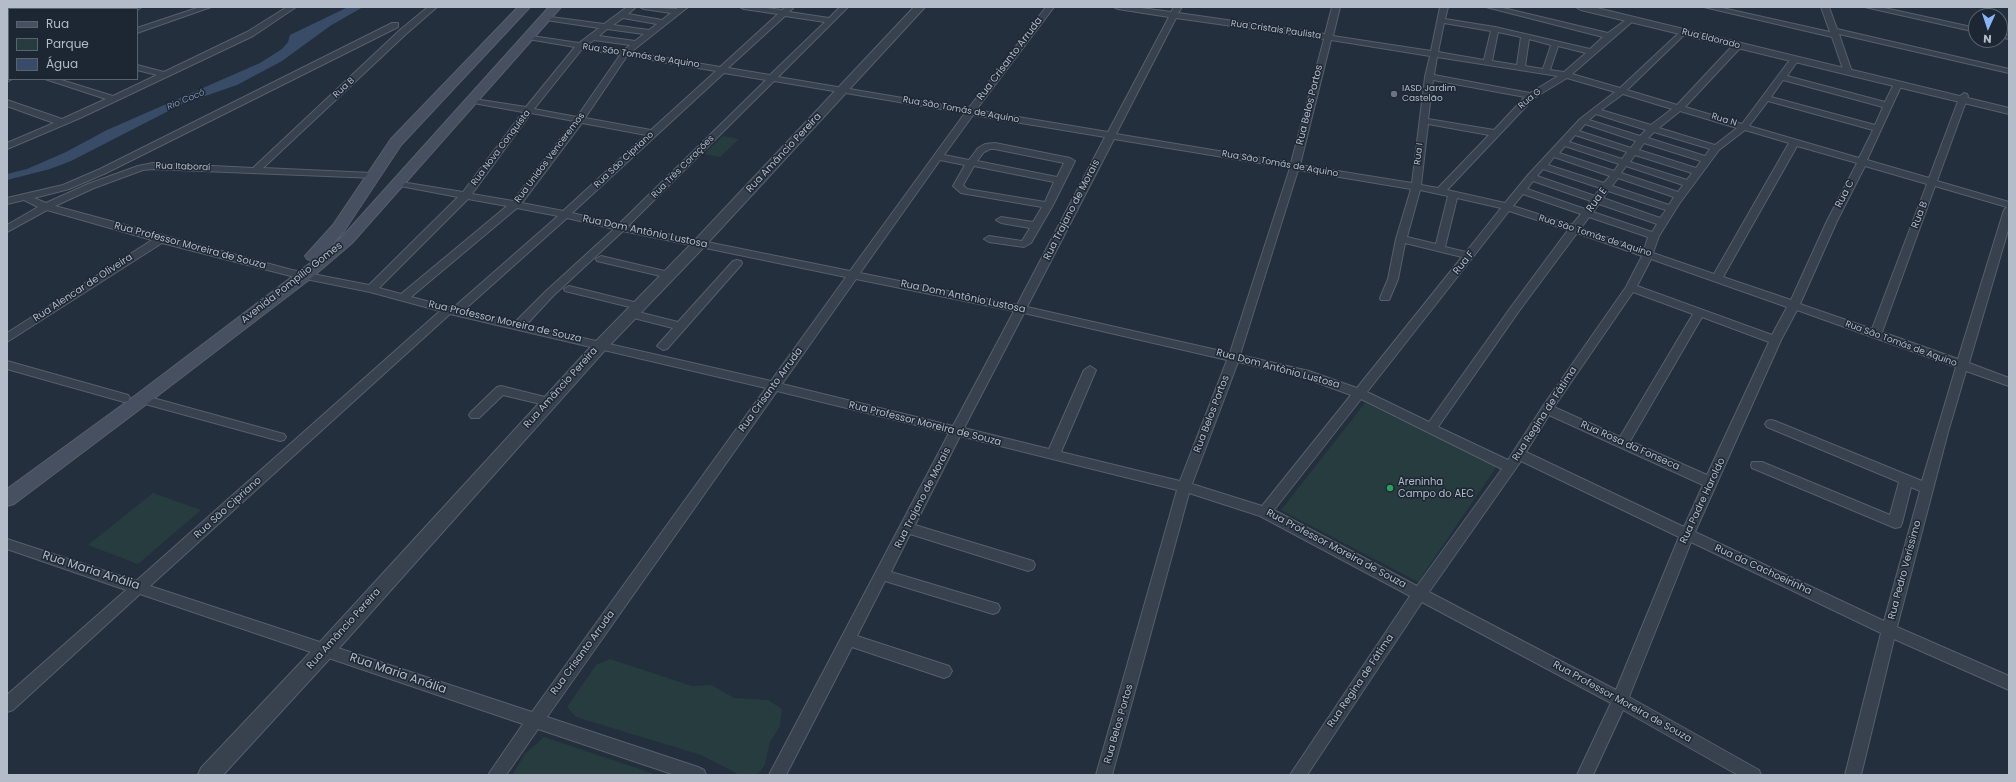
<!DOCTYPE html>
<html>
<head>
<meta charset="utf-8">
<style>
	body { margin:0 }
	#map { position:relative; width:2016px; height:782px; overflow:hidden; background:#242f3e; font-family:Poppins,sans-serif }
	canvas { display:block }
	.frame { position:absolute; inset:0; border:8px solid #b4bcc9; pointer-events:none }
	.legend { position:absolute; left:8px; top:8px; width:130px; height:72px; box-sizing:border-box; background:#1d2633; border:1px solid #59626f; margin:0; padding:5px 7px; list-style:none; font-size:12px; color:#b4bcc9 }
	.legend li { display:flex; align-items:center; gap:8px; height:20px }
	.legend b { width:20px; border:1px solid #59626f }
	.north { position:absolute; left:1968px; top:8px; width:40px; height:40px; box-sizing:border-box; background:#1d2633; border:1px solid #59626f; border-radius:50%; rotate:183deg; font-size:11px; font-weight:700; line-height:16px; text-align:center; color:#b4bcc9 }
	.north::after { content:''; display:block; margin:auto; width:14px; height:18px; background:#8ab4f8; clip-path:polygon(50% 0,100% 100%,50% 72%,0 100%) }
</style>
</head>
<body>
<div id="map">
<canvas width="2016" height="782"></canvas>
<div class="frame"></div>
<ul class="legend">
<li><b style="height:5px;background:#465061"></b>Rua</li>
<li><b style="height:11px;background:#263c3f"></b>Parque</li>
<li><b style="height:11px;background:#394c67"></b>Água</li>
</ul>
<div class="north">N</div>
</div>
<script>
const c = document.querySelector('canvas').getContext('2d');
c.lineJoin = 'round';
function fill(path, color) { c.fillStyle = color; c.fill(path, 'evenodd'); }
const toPath = rows => new Path2D(rows.map(r => 'M' + r).join(''));
function strokePath(path, color, width, dash) { c.strokeStyle = color; c.lineWidth = width; c.lineCap = dash ? 'butt' : 'round'; c.setLineDash(dash || []); c.stroke(path); }
function label(font, color, halo, rows, align = 'center') {
  c.font = font + ' Poppins,sans-serif'; c.lineWidth = 3; c.setLineDash([]); c.textBaseline = 'middle'; c.strokeStyle = halo; c.fillStyle = color; for (const [text, x, y, turn = 0] of rows) {
    c.save(); c.translate(x, y); c.rotate((+turn || 0) * Math.PI / 180); c.textAlign = isNaN(turn) ? turn : align; if (halo) c.strokeText(text, 0, 0); c.fillText(text, 0, 0); c.restore();
  }
}
const green = toPath([
	[723,136,739,139,720,157,704,154],
	[1365,403,1497,466,1418,582,1281,510],
	[153,493,201,510,138,564,88,545],
	[610,659,692,686,711,685,734,698,768,700,782,709,780,726,770,742,765,764,760,772,756,775,740,775,701,755,576,717,567,707,596,665],
	[544,737,657,775,512,775,525,754]
]);
const water = toPath([
	[348,7,363,7,330,26,282,61,237,85,182,104,71,161,50,169,7,180,7,174,27,169,66,152,107,130,260,63,282,49,288,42,290,35]
]);
const minor = toPath([
	[25,7,34,7,32,9,23,9,25,7],
	[59,7,69,7,67,9,57,9,59,7],
	[94,7,104,7,102,9,92,9,94,7],
	[132,7,142,7,137,10,130,9,132,7],
	[200,7,211,7,137,33,137,28,200,7],
	[287,7,296,7,253,36,80,118,7,149,7,143,54,123,7,106,7,100,62,119,106,99,45,79,58,79,113,96,157,75,137,70,137,65,164,72,247,32,287,7],
	[428,7,437,7,406,34,263,168,372,173,377,176,375,178,153,169,143,170,94,188,55,206,292,270,369,285,458,197,395,185,395,181,463,192,523,112,468,102,468,98,526,107,575,47,528,39,524,37,525,35,579,43,599,28,546,20,543,20,543,16,604,24,627,7,636,7,628,14,662,20,671,13,644,9,640,7,676,9,679,7,688,7,631,52,720,67,778,14,744,9,740,7,759,7,782,10,786,7,794,7,789,12,829,18,840,7,848,7,778,77,968,109,1046,7,1054,7,976,110,1108,132,1169,17,1118,9,1114,7,1134,7,1171,12,1174,7,1182,7,1178,13,1325,34,1332,7,1340,7,1333,36,1431,51,1440,7,1448,7,1445,19,1495,27,1590,49,1603,37,1486,7,1499,7,1608,33,1630,17,1633,17,1633,21,1572,74,1620,88,1682,30,1686,32,1685,34,1627,90,1677,105,1735,43,1741,43,1741,47,1685,107,1742,124,1792,57,1795,57,1799,59,1787,76,1885,102,1895,82,1901,82,1902,84,1867,160,1929,178,1960,96,1964,93,1967,94,1968,96,1937,181,2009,202,2009,227,1969,363,2009,378,2009,386,1966,371,1948,432,1897,627,2009,676,2009,690,1894,639,1861,775,1845,775,1881,633,1691,542,1629,697,1759,770,1761,775,1738,775,1623,710,1593,775,1577,775,1611,703,1422,602,1307,775,1290,775,1410,596,1260,516,1189,493,1112,775,1096,775,1177,490,960,436,915,525,1033,561,1035,565,1033,569,1028,571,910,534,891,572,998,604,1000,608,998,612,993,614,885,581,857,636,949,666,952,671,949,676,944,678,852,647,786,775,769,775,949,433,777,391,547,717,698,767,704,770,706,775,675,775,538,729,506,775,488,775,523,724,140,594,13,710,7,712,7,695,126,590,7,549,7,539,136,581,440,311,370,292,291,276,162,243,7,342,7,333,152,240,47,210,7,232,7,225,38,207,24,200,7,204,7,198,63,185,100,169,392,23,398,23,398,27,106,173,69,189,34,198,46,203,88,184,138,166,153,163,253,168,400,30,428,7],
	[785,16,825,22,770,75,728,68,785,16],
	[623,18,657,24,649,30,613,25,623,18],
	[1176,18,1324,39,1291,163,1116,134,1176,18],
	[1444,23,1491,31,1484,60,1438,52,1444,23],
	[607,29,644,34,635,41,599,36,607,29],
	[1498,32,1521,37,1517,65,1492,61,1498,32],
	[1529,39,1551,45,1543,69,1525,66,1529,39],
	[594,40,630,45,623,51,587,45,594,40],
	[1331,40,1430,56,1425,77,1412,183,1300,165,1331,40],
	[1558,46,1586,53,1564,72,1550,70,1558,46],
	[582,49,620,55,577,117,534,109,582,49],
	[627,56,716,71,651,130,585,118,627,56],
	[1437,57,1558,76,1530,93,1434,75,1437,57],
	[724,73,766,80,619,224,572,213,724,73],
	[1567,78,1615,92,1580,119,1528,175,1505,203,1447,190,1534,98,1567,78],
	[1433,80,1525,97,1494,130,1428,119,1433,80],
	[1783,80,1883,107,1875,125,1771,97,1783,80],
	[774,81,965,113,850,271,628,226,774,81],
	[1623,94,1672,109,1651,125,1601,110,1623,94],
	[1768,101,1873,130,1859,158,1749,126,1768,101],
	[1680,111,1737,128,1715,145,1659,128,1680,111],
	[531,113,574,121,513,201,472,194,531,113],
	[1596,114,1646,130,1640,136,1589,120,1596,114],
	[973,115,1105,137,1017,305,860,273,940,160,965,165,953,186,961,193,1042,207,1033,222,1001,217,996,220,1001,223,1030,228,1022,241,989,236,984,239,989,242,1024,247,1031,243,1053,205,1075,161,1070,158,995,143,985,144,978,148,969,160,944,155,973,115],
	[582,123,646,135,563,211,522,203,582,123],
	[1428,124,1489,135,1438,188,1421,185,1428,124],
	[1585,124,1636,141,1631,148,1579,131,1585,124],
	[1745,130,1789,143,1714,274,1653,253,1659,236,1679,204,1719,150,1745,130],
	[1654,132,1710,149,1705,156,1648,138,1654,132],
	[1575,135,1627,152,1622,159,1569,142,1575,135],
	[1114,139,1290,168,1230,353,1027,307,1114,139],
	[1644,143,1701,161,1696,168,1639,150,1644,143],
	[1565,146,1619,164,1614,171,1559,153,1565,146],
	[1797,146,1857,163,1827,221,1791,300,1723,277,1797,146],
	[990,149,995,149,1064,163,1057,177,977,161,984,152,990,149],
	[1635,155,1692,173,1687,180,1630,162,1635,155],
	[1554,157,1610,176,1604,183,1548,165,1554,157],
	[974,166,1054,182,1045,202,967,189,963,185,974,166],
	[1626,166,1683,185,1678,192,1621,173,1626,166],
	[1865,166,1927,184,1872,329,1800,304,1837,221,1865,166],
	[1543,169,1600,188,1595,196,1537,176,1543,169],
	[1298,170,1411,189,1396,239,1388,279,1380,298,1381,300,1389,300,1390,298,1398,279,1405,243,1462,257,1357,388,1309,371,1240,355,1298,170],
	[1618,178,1674,197,1669,205,1612,186,1618,178],
	[1533,181,1591,201,1585,209,1527,189,1533,181],
	[1935,186,2007,207,2004,210,1958,359,1882,332,1935,186],
	[1420,190,1448,196,1436,244,1407,237,1420,190],
	[1608,191,1666,210,1660,218,1603,198,1608,191],
	[1523,194,1581,214,1572,225,1513,206,1523,194],
	[1457,198,1501,208,1466,252,1445,247,1457,198],
	[468,199,507,206,401,294,379,288,468,199],
	[1599,204,1657,224,1652,232,1593,212,1599,204],
	[517,208,558,216,453,308,411,297,517,208],
	[1509,211,1568,230,1511,307,1429,422,1367,392,1509,211],
	[1589,217,1648,237,1644,250,1581,228,1589,217],
	[567,218,614,229,545,292,515,322,464,310,567,218],
	[623,231,846,277,771,381,526,325,553,296,623,231],
	[1577,233,1642,256,1626,287,1543,406,1508,460,1438,427,1519,311,1577,233],
	[1651,259,1787,307,1772,335,1637,286,1651,259],
	[856,279,1014,311,953,426,782,384,856,279],
	[1633,292,1693,314,1620,437,1554,407,1633,292],
	[1797,310,1956,367,1922,481,1775,421,1771,420,1767,421,1765,424,1767,427,1899,482,1890,515,1762,462,1752,462,1751,465,1752,468,1895,528,1900,527,1902,523,1911,487,1920,491,1884,621,1695,532,1781,340,1797,310],
	[1024,313,1227,360,1180,481,1061,452,1096,370,1090,366,1084,370,1049,449,964,428,1024,313],
	[450,314,766,388,532,712,150,586,450,314],
	[1702,317,1769,342,1707,475,1630,441,1702,317],
	[1238,362,1302,377,1351,395,1262,506,1192,484,1238,362],
	[1361,399,1502,469,1417,586,1274,510,1361,399],
	[1549,415,1703,485,1684,527,1526,452,1549,415],
	[1521,461,1679,537,1616,690,1429,592,1521,461],
	[1704,7,1718,7,1830,32,1821,7,1829,7,1837,29,2009,69,2009,73,1839,34,1852,72,1848,74,1844,72,1832,37,1704,7],
	[1865,7,1880,7,1976,28,1976,32,1865,7],
	[7,16,9,16,9,21,7,21,7,16],
	[2000,33,2009,35,2009,39,2000,37,2000,33],
	[7,34,9,34,9,39,7,39,7,34],
	[7,53,9,53,9,58,7,58,7,53],
	[7,64,9,64,9,69,7,69,7,64],
	[9,75,9,79,12,79,7,82,7,76,9,75],
	[601,256,673,273,674,275,669,278,597,261,596,259,601,256],
	[737,260,741,261,742,263,741,265,667,349,663,350,657,346,673,328,626,316,624,314,630,310,678,322,733,261,737,260],
	[569,286,642,304,644,306,638,309,565,291,564,289,569,286],
	[7,361,128,395,130,398,128,401,124,402,7,369,7,361],
	[501,386,553,399,555,402,553,405,549,406,503,395,479,418,471,418,469,415,471,412,497,387,501,386],
	[142,395,280,433,284,434,286,437,284,440,280,441,138,402,136,399,138,396,142,395]
]);
const tertiary = toPath([
	[914,7,925,7,704,247,606,349,333,655,223,775,198,775,201,768,319,643,596,341,694,241,914,7],
	[1576,7,1593,7,2009,108,2009,114,1581,10,1576,7]
]);
const secondary = toPath([
	[518,7,530,7,401,145,344,231,332,245,342,237,549,7,561,7,352,243,310,279,148,403,14,504,7,506,7,489,136,395,313,261,307,259,305,256,333,225,391,139,518,7]
]);
const markers = [
	[1394,94,4,"#6b7280"],
	[1390,488,4,"#2e9e5b"]
];
const farStreetnames = [
	["Rua Cristais Paulista",1276,30,8],
	["Rua Eldorado",1711,39,14],
	["Rua São Tomás de Aquino",641,56,9],
	["Rua B",344,88,-43],
	["Rua G",1530,99,-40],
	["Rua São Tomás de Aquino",961,110,10],
	["Rua N",1724,120,17],
	["Rua Nova Conquista",501,148,-53],
	["Rua I",1419,154,-83],
	["Rua Unidos Venceremos",550,158,-53],
	["Rua São Cipriano",624,160,-43],
	["Rua São Tomás de Aquino",1280,164,10],
	["Rua Itaboraí",183,167,2],
	["Rua Três Corações",683,167,-45],
	["Rua São Tomás de Aquino",1595,236,18],
	["Rua São Tomás de Aquino",1901,344,20]
];
const farPoinames = [
	["IASD Jardim",1402,89],
	["Castelão",1402,99]
];
const farWaternames = [
	["Rio Cocó",186,100,-23]
];
const streetNames = [
	["Rua Crisanto Arruda",1010,59,-53],
	["Rua Belos Portos",1310,105,-76],
	["Rua Amâncio Pereira",784,153,-47],
	["Rua C",1845,194,-63],
	["Rua E",1597,200,-54],
	["Rua Trajano de Morais",1072,210,-63],
	["Rua B",1920,215,-69],
	["Rua Dom Antônio Lustosa",645,232,12],
	["Rua Professor Moreira de Souza",190,246,15],
	["Rua F",1464,263,-51],
	["Avenida Pompílio Gomes",292,283,-38],
	["Rua Alencar de Oliveira",83,288,-33],
	["Rua Dom Antônio Lustosa",963,297,12],
	["Rua Professor Moreira de Souza",505,322,13],
	["Rua Dom Antônio Lustosa",1278,369,15],
	["Rua Amâncio Pereira",561,388,-48],
	["Rua Crisanto Arruda",771,390,-54],
	["Rua Belos Portos",1212,414,-69],
	["Rua Regina de Fátima",1545,414,-57],
	["Rua Professor Moreira de Souza",925,424,14],
	["Rua Rosa da Fonseca",1630,446,24],
	["Rua Trajano de Morais",923,498,-63],
	["Rua Padre Haroldo",1703,501,-65],
	["Rua São Cipriano",228,508,-42],
	["Rua Professor Moreira de Souza",1336,549,28],
	["Rua da Cachoeirinha",1763,570,25],
	["Rua Pedro Veríssimo",1905,570,-75],
	["Rua Amâncio Pereira",344,629,-48],
	["Rua Crisanto Arruda",583,653,-54],
	["Rua Regina de Fátima",1361,681,-56],
	["Rua Professor Moreira de Souza",1622,702,29],
	["Rua Belos Portos",1119,724,-74]
];
const poiNames = [
	["Areninha",1398,482],
	["Campo do AEC",1398,494]
];
const nearStreetnames = [
	["Rua Maria Anália",91,571,18],
	["Rua Maria Anália",398,674,19]
];
fill(green, '#263c3f');
fill(water, '#394c67');
strokePath(minor, '#565f6c', 2);
strokePath(tertiary, '#565f6c', 2);
strokePath(secondary, '#565f6c', 2);
fill(minor, '#38414e');
fill(tertiary, '#38414e');
fill(secondary, '#465061');
for (const [x, y, r, color] of markers) { const dot = new Path2D(); dot.arc(x, y, r, 0, 2 * Math.PI); c.fillStyle = color; c.fill(dot); strokePath(dot, '#1d2633', 1.5); }
label('9px', '#b4bcc9', '#1d2633', farStreetnames);
label('9px', '#b4bcc9', '#1d2633', farPoinames, 'left');
label('italic 9px', '#7c92b1', '#1d2633', farWaternames);
label('10px', '#b4bcc9', '#1d2633', streetNames);
label('10px', '#b4bcc9', '#1d2633', poiNames, 'left');
label('12px', '#b4bcc9', '#1d2633', nearStreetnames);
</script>
</body>
</html>
